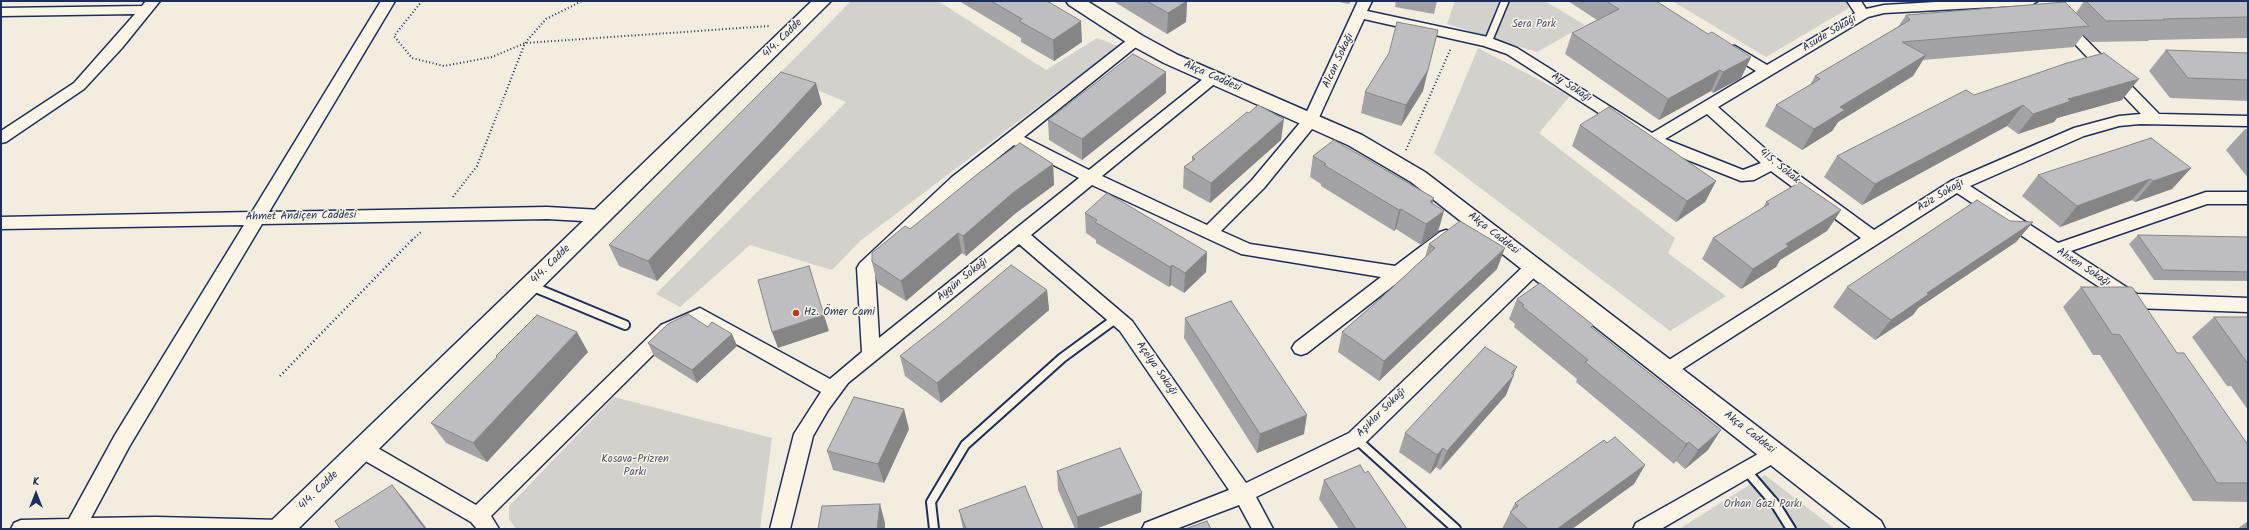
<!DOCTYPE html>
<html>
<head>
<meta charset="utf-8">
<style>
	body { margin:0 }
	#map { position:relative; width:2249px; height:530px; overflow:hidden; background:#f3ede0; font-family:Kalam,sans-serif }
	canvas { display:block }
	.frame { position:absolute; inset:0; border:2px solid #1b2f5e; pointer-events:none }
	.north { position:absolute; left:16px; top:474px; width:40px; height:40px; -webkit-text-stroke:3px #fcf5e5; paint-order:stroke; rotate:0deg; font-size:11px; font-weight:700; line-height:16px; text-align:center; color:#1b2f5e }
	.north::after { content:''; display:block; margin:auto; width:14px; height:18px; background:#1b2f5e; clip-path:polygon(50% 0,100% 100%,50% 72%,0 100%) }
</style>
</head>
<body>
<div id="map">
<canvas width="2249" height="530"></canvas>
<div class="frame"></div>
<div class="north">K</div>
</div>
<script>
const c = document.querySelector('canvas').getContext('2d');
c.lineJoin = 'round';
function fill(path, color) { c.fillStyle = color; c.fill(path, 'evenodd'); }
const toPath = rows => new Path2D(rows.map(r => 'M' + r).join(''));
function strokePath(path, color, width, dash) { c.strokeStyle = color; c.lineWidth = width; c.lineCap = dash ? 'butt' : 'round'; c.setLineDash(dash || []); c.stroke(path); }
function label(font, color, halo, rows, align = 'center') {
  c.font = font + ' Kalam,sans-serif'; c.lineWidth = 3; c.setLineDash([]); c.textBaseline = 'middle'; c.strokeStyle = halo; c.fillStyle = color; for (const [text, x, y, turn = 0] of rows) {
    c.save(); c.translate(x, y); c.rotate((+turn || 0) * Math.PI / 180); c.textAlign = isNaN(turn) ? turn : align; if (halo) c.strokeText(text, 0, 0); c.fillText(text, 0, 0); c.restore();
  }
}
const green = toPath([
	[851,1,938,1,1046,70,1097,38,1118,46,860,241,832,270,750,245,680,307,656,294,846,102,779,74],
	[1455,1,1545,1,1585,25,1537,52,1447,24],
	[1672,1,1846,1,1849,8,1766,57],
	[1478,48,1570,96,1539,133,1675,238,1668,253,1726,296,1670,331,1434,153],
	[614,397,772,438,760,529,516,529,509,519,509,506],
	[1765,475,1835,529,1679,529]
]);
const pathFar1 = toPath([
	[422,1,394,36,412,58,444,66,492,57,525,43,770,26],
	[1406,150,1451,48],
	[453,197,477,166,525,43,546,19,582,1],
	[412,240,421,232]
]);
const path = toPath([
	[280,376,413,239]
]);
const laneFar1 = toPath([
	[1488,42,1505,1]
]);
const lane = toPath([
	[531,286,625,325],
	[1356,439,1456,529],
	[1745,469,1776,505,1791,529],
	[934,529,931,502,965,445,1062,358,1118,317]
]);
const street = toPath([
	[146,1,160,1,122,48,84,89,6,142,1,143,1,131,74,83,135,14,1,16,1,8,142,6,146,1],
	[381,1,395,1,269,212,547,207,601,210,607,212,609,216,607,220,601,222,547,219,262,224,129,447,91,518,156,517,281,520,288,523,291,529,11,529,14,523,21,520,69,519,115,435,244,225,1,229,1,217,252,212,381,1],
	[1358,1,1372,1,1367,11,1488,37,1517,48,1652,133,1756,71,1725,52,1723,49,1725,46,1735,46,1767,65,1855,13,1847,1,1861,1,1866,9,1884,5,1953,1,2038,1,2031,5,1884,13,1868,17,1718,107,1778,160,1874,230,1951,181,2074,128,2119,116,2141,114,2056,24,2058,21,2068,21,2159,114,2248,116,2248,126,2140,124,2119,126,2084,136,1970,186,2058,243,2206,192,2248,192,2248,204,2207,204,2071,251,2137,294,2248,298,2248,312,2134,308,2128,306,1957,193,1673,375,1667,377,1661,375,1658,370,1661,365,1861,238,1771,171,1754,180,1741,181,1647,144,1507,54,1484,46,1364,19,1316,124,1264,188,1221,231,1250,244,1395,266,1440,232,1446,230,1452,232,1454,236,1452,240,1307,353,1301,355,1295,353,1292,348,1295,343,1381,277,1241,254,1092,185,1031,235,1132,321,1246,483,1349,433,1529,261,1535,260,1541,261,1544,266,1541,271,1363,445,1256,497,1273,529,1252,529,1239,505,1176,529,1142,529,1145,523,1229,490,1120,331,1019,244,848,383,828,410,813,436,790,529,770,529,794,434,821,392,699,323,673,335,491,516,499,529,477,529,471,522,355,455,352,449,355,443,362,441,369,443,476,505,661,325,700,308,830,379,862,352,857,268,860,263,952,177,1131,37,1136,35,1141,37,1143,40,1141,43,1024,137,1089,170,1208,75,1218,75,1220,78,1218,81,1102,176,1207,225,1252,180,1304,118,1358,1],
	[1707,114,1761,163,1743,170,1665,139,1707,114],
	[1014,145,1079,178,879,338,875,270,964,185,1014,145],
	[1774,445,1781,447,1784,453,1781,459,1661,529,1633,529,1636,523,1774,445]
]);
const secondary = toPath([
	[812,1,831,1,298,529,267,529,271,521,812,1],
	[1066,1,1087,1,1143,36,1178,55,1362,135,1425,172,1881,521,1885,529,1852,529,1411,182,1348,145,1164,63,1129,44,1069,5,1066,1]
]);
const wall = toPath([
	[959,1,1047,1,1082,42,1054,61,1021,42,1021,38],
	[1113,1,1187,1,1186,22,1167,34],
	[1334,1,1351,1,1349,4],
	[1396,1,1437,1,1434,14,1395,7],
	[1568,1,1656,1,1708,34,1751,57,1741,78,1713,93,1711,91,1659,120,1565,54,1572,33,1597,20],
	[2084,1,2248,1,2248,38,2149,40,2148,41,2091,42,2083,35,2074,47,1923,60,1913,76,1838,122,1832,131,1802,150,1765,126,1776,105,1810,85,1815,76,1898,27,1906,15,2076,13],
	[2166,50,2248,53,2248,101,2170,98,2149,71],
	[1423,91,1401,126,1361,113,1365,92],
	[1166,93,1082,160,1049,140,1048,120],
	[1974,95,2122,100,2057,118,2054,122,2018,134,2007,126,1862,205,1824,177,1837,156],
	[822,104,783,147,657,281,619,266,609,245],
	[1580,125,1716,181,1705,202,1676,222,1572,146],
	[2245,129,2248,129,2248,178,2226,150],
	[1281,140,1210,203,1183,188,1184,167,1192,161,1192,157],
	[1313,156,1433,204,1438,232,1421,245,1396,229,1394,231,1321,186,1321,184,1310,177],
	[1053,164,1054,185,1016,213,966,256,962,253,906,301,877,283,872,262,910,229],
	[2191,168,2172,189,2135,202,2132,200,2060,227,2022,196,2038,175],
	[1766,202,1841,210,1827,231,1780,260,1776,267,1741,289,1702,259,1713,238,1763,208],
	[1085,213,1207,252,1206,272,1184,293,1171,285,1169,287,1096,243,1096,240,1086,233],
	[2033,222,2016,242,1918,308,1913,315,1875,340,1833,307,1847,287],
	[2138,235,2248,237,2248,281,2154,280,2129,244],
	[1429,244,1497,269,1379,381,1338,352,1342,332,1381,298,1425,257],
	[2081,287,2177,353,2248,445,2248,502,2193,501,2100,355,2093,355,2063,307],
	[1047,290,1049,310,941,403,905,376,900,356],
	[1517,299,1593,325,1592,328,1708,450,1685,469,1676,461,1674,464,1576,382,1577,379,1514,327,1515,324,1509,319],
	[2214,317,2248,317,2248,410,2231,386,2227,386,2192,337],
	[1185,318,1304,434,1257,453,1184,338],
	[732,334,737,346,697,383,654,356,648,343],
	[588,352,487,462,446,443,431,423,497,358,496,356],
	[1513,374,1506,395,1440,470,1436,467,1430,474,1399,452,1405,433],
	[909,429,884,483,833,470,827,451],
	[1607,443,1645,465,1634,484,1572,529,1502,529,1515,503],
	[1057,471,1141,512,1095,529,1075,529,1058,490],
	[1365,473,1407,529,1339,529,1319,499,1324,480],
	[959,510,1043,529,963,529],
	[2248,521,2248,529,2237,529]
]);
const shadedWall = toPath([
	[1187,1,1186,22,1167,34,1168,13],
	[1081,21,1082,42,1054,61,1053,40],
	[1438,30,1423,91,1401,126,1406,105],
	[1926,55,1913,76,1838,122,1832,131,1802,150,1814,129,1840,107],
	[1751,57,1741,78,1713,93,1723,72],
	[1720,70,1711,91,1659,120,1668,99],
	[1166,72,1166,93,1082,160,1082,139],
	[2139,79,2122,100,2057,118,2054,122,2018,134,2033,114,2068,99],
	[816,83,822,104,783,147,657,281,648,261],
	[2023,105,2007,126,1862,205,1875,184],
	[1284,119,1281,140,1210,203,1211,183],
	[1053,164,1054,185,1016,213,966,256,963,236,1014,192],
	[2191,168,2172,189,2135,202,2153,181],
	[2150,179,2132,200,2060,227,2077,206],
	[1716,181,1705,202,1676,222,1687,201],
	[1434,198,1428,219,1424,223,1430,202],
	[1401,209,1396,229,1394,231,1399,210],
	[1841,210,1827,231,1780,260,1776,267,1741,289,1753,269,1786,244],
	[1444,211,1438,232,1421,245,1426,224],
	[2033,222,2016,242,1918,308,1913,315,1875,340,1891,320,1927,293],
	[958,233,962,253,906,301,901,281],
	[1505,248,1497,269,1379,381,1384,361],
	[1207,252,1206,272,1184,293,1185,273],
	[1172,265,1171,285,1169,287,1170,267],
	[1047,290,1049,310,941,403,937,383],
	[824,315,829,331,778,348,772,332],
	[577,332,588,352,487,462,473,443],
	[732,334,737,346,697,383,692,370],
	[1517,367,1512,377,1514,375,1506,395,1440,470,1447,451],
	[904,409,909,429,884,483,878,464],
	[1307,415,1304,434,1257,453,1260,434],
	[1721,430,1708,450,1685,469,1698,450],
	[1689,442,1676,461,1674,464,1686,444],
	[1443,448,1436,467,1430,474,1437,455],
	[1645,465,1634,484,1572,529,1557,529],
	[392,485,408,504,427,529,425,529],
	[1142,493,1141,512,1095,529,1078,529,1077,517],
	[880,504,885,523,885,529,877,529]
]);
const building = toPath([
	[991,1,1047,1,1081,21,1053,40,1019,21,1022,19,991,1],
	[1147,1,1187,1,1168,13,1147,1],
	[1606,1,1656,1,1708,34,1712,32,1751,57,1723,72,1720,70,1668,99,1572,33,1619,9,1606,1],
	[2086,1,2248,1,2248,17,2163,19,2164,20,2106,21,2086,1],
	[2065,2,2089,26,1902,42,1926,55,1840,107,1845,110,1814,129,1776,105,1820,79,1815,76,1910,20,1906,15,2065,2],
	[1397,22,1438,30,1428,70,1406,105,1365,92,1389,53,1397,22],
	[2166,50,2248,53,2248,80,2188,78,2166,50],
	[2104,53,2139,79,2068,99,2071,101,2033,114,2023,105,1875,184,1837,156,1966,90,1974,95,2067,63,2104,53],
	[1133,54,1166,72,1082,139,1048,120,1133,54],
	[781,72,816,83,777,126,648,261,609,245,781,72],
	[1258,105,1284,119,1211,183,1184,167,1195,159,1192,157,1223,132,1247,112,1249,113,1258,105],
	[1609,107,1716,181,1687,201,1580,125,1609,107],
	[2151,138,2191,168,2153,181,2150,179,2077,206,2038,175,2151,138],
	[1334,140,1434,198,1430,202,1444,211,1426,224,1401,209,1399,210,1324,165,1326,164,1313,156,1334,140],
	[1020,143,1053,164,1014,192,963,236,958,233,901,281,872,262,872,253,905,226,910,229,980,172,1020,143],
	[1800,182,1841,210,1786,244,1789,246,1753,269,1713,238,1769,204,1766,202,1800,182],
	[1107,193,1207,252,1185,273,1172,265,1170,267,1095,222,1097,220,1085,213,1107,193],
	[1977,200,2010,221,2033,222,1927,293,1929,294,1891,320,1847,287,1977,200],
	[1460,221,1505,248,1384,361,1342,332,1381,298,1435,248,1429,244,1460,221],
	[2138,235,2248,237,2248,272,2163,270,2138,235],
	[1011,265,1047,290,937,383,900,356,947,319,1011,265],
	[809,266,824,315,772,332,758,280,809,266],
	[1540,283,1593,325,1591,327,1721,430,1698,450,1689,442,1686,444,1585,362,1588,360,1522,306,1524,305,1517,299,1540,283],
	[2081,287,2132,287,2177,353,2184,353,2248,445,2248,483,2217,483,2120,335,2112,334,2081,287],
	[1231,301,1307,415,1260,434,1185,318,1231,301],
	[688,314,708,327,712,322,732,334,692,370,648,343,668,324,688,314],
	[537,315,577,332,473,443,431,423,497,357,496,356,537,315],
	[2214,317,2248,317,2248,364,2214,317],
	[1485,347,1517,367,1511,373,1514,375,1447,451,1443,448,1437,455,1405,433,1485,347],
	[854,397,904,409,878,464,827,451,854,397],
	[1615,437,1645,465,1557,529,1528,529,1510,512,1518,506,1515,503,1604,440,1607,443,1615,437],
	[1120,448,1142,493,1077,517,1057,471,1120,448],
	[1360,465,1365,473,1368,471,1407,529,1356,529,1324,480,1360,465],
	[392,485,425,529,340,529,335,521,392,485],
	[1025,486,1043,529,966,529,959,510,1025,486],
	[880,504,877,529,818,529,822,506,880,504],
	[1207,521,1211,529,1185,529,1207,521],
	[2248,523,2248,529,2245,529,2248,523]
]);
const markers = [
	[796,313,4,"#c8321e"]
];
const parkNames = [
	["Sera Park",1534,25],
	["Kosava-Prizren",635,460],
	["Parkı",635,473],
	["Orhan Gazi Parkı",1763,505]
];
const streetNames = [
	["Asude Sokağı",1830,34,-31],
	["414. Cadde",783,39,-44],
	["Alcan Sokağı",1339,61,-65],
	["Akça Caddesi",1212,77,24],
	["Ay Sokağı",1571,88,33],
	["415. Sokak",1779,167,39],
	["Aziz Sokağı",1941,196,-31],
	["Ahmet Andiçen Caddesi",301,217,-1],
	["Akça Caddesi",1493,234,38],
	["414. Cadde",551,265,-44],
	["Ahsen Sokağı",2083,268,33],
	["Aygün Sokağı",963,280,-39],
	["Açelya Sokağı",1156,369,55],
	["Aşıklar Sokağı",1382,413,-45],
	["Akça Caddesi",1749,433,38],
	["414. Cadde",319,491,-44]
];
const poiNames = [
	["Hz. Ömer Cami",804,313]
];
fill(green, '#d3d1cc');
strokePath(laneFar1, '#1b2f5e', 10);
strokePath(lane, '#1b2f5e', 12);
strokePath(street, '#1b2f5e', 3);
strokePath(secondary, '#1b2f5e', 3);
strokePath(pathFar1, '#1b2f5e', 2, [1, 2.5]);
strokePath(path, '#1b2f5e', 2.5, [1, 3]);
strokePath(laneFar1, '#fcf5e5', 7);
strokePath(lane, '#fcf5e5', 8);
fill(street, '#fcf5e5');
fill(secondary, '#fcf5e5');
fill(wall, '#a3a3a5');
fill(shadedWall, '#858586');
fill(building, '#bebec0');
strokePath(building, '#858586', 1);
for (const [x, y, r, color] of markers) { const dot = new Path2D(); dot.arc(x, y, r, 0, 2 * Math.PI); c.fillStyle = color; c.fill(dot); strokePath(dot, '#fcf5e5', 1.5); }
label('11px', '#49587a', '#fcf5e5', parkNames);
label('11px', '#1b2f5e', '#fcf5e5', streetNames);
label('11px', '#1b2f5e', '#fcf5e5', poiNames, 'left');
</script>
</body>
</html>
